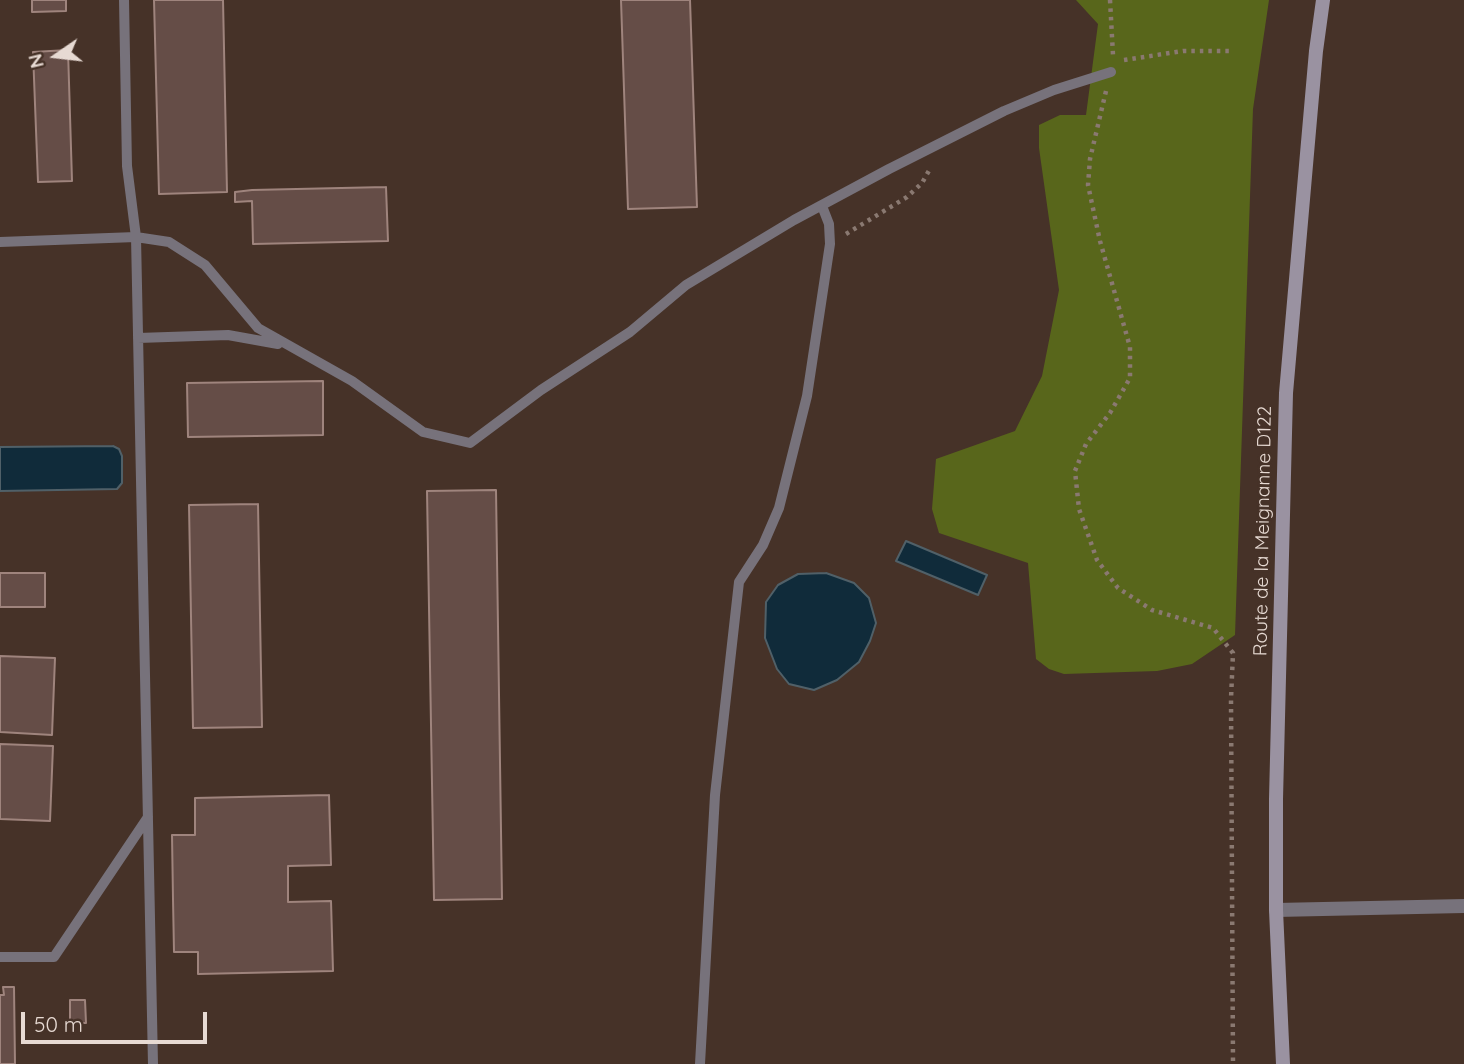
<!DOCTYPE html>
<style>
body{margin:0}
#map{position:relative;width:1464px;height:1064px;overflow:hidden;background:#463228;font-family:Quicksand,sans-serif}
canvas{display:block}
.north{position:absolute;left:21px;top:21px;width:70px;height:70px;-webkit-text-stroke:5px #463228;paint-order:stroke;rotate:256deg;font-size:19px;font-weight:700;line-height:28px;text-align:center;color:#e7dad3}
.north::after{content:'';display:block;margin:auto;width:24px;height:32px;background:#e7dad3;clip-path:polygon(50% 0,100% 100%,50% 72%,0 100%)}
.scale{position:absolute;left:21px;top:1012px;width:186px;height:32px;box-sizing:border-box;border:4px solid #e7dad3;border-top:0;padding-left:9px;font-size:21px;line-height:24px;white-space:nowrap;color:#e7dad3;-webkit-text-stroke:5px #463228;paint-order:stroke}
</style>
<div id="map">
<canvas width="1464" height="1064"></canvas>
<div class="north">N</div>
<div class="scale">50 m</div>
</div>
<script>
const context = document.querySelector('canvas').getContext('2d');
context.lineJoin = 'round';
function fill(path, color) { context.fillStyle = color; context.fill(path, 'evenodd'); }
const poly = rows => new Path2D(rows.map(r => 'M' + r).join(''));
function stroke(path, color, width, dash) { context.strokeStyle = color; context.lineWidth = width; context.lineCap = dash ? 'butt' : 'round'; context.setLineDash(dash || []); context.stroke(path); }
function drawText(font, color, halo, rows, align = 'center') {
  context.font = font + ' Quicksand,sans-serif'; context.lineWidth = 5; context.setLineDash([]); context.textBaseline = 'middle'; context.strokeStyle = halo; context.fillStyle = color; for (const [text, x, y, turn = 0] of rows) {
    context.save(); context.translate(x, y); context.rotate((+turn || 0) * Math.PI / 180); context.textAlign = isNaN(turn) ? turn : align; if (halo) context.strokeText(text, 0, 0); context.fillText(text, 0, 0); context.restore();
  }
}
fill(poly([
 [1076,0,1269,0,1253,109,1235,635,1192,664,1157,671,1064,674,1049,669,1036,659,1028,563,939,533,932,509,936,459,1015,431,1042,376,1059,290,1039,148,1039,125,1060,115,1086,115,1098,24]
]), '#58661b');
const water = poly([
 [113,446,119,449,122,456,122,483,117,489,0,491,0,447,113,446],
 [906,541,987,575,978,595,896,561,906,541],
 [826,573,854,583,869,598,876,623,870,641,859,662,837,680,814,690,789,684,777,669,765,638,766,602,778,585,798,574,826,573]
]);
fill(water, '#102b3a');
stroke(water, '#506068', 2);
const building = poly([
 [32,0,66,0,66,11,32,12,32,0],
 [154,0,223,0,227,192,159,194,154,0],
 [621,0,690,0,697,207,628,209,621,0],
 [68,50,72,181,38,182,33,52,68,50],
 [386,187,388,241,253,244,252,201,235,202,235,192,252,190,386,187],
 [323,381,323,435,188,437,187,383,323,381],
 [496,490,502,899,434,900,427,491,496,490],
 [258,504,262,727,193,728,189,505,258,504],
 [0,573,45,573,45,607,0,607,0,573],
 [0,656,55,658,52,735,0,732,0,656],
 [0,744,53,746,50,821,0,819,0,744],
 [329,795,331,865,288,866,288,902,331,901,333,971,198,974,198,952,174,952,173,899,172,835,195,835,195,798,329,795],
 [3,987,14,987,15,1064,0,1064,0,995,4,995,3,987],
 [70,1000,85,1000,86,1023,70,1023,70,1000]
]);
fill(building, '#654d47');
stroke(building, '#9f847d', 2);
stroke(poly([
 [1110,0,1113,55],
 [1124,60,1183,51,1233,51],
 [1106,91,1090,159,1088,185,1100,241,1130,347,1130,378,1110,413,1086,444,1075,471,1079,509,1097,560,1118,588,1152,610,1213,628,1233,653,1231,699,1233,1064],
 [846,234,907,197,922,183,931,167]
]), '#8a7971', 4.5, [3.5, 5]);
stroke(poly([
 [124,0,127,166,136,237,169,242,205,265,258,328,352,381,423,432,470,443,541,390,630,332,686,285,794,220,889,169,1004,111,1054,90,1111,72],
 [0,242,136,237,153,1064],
 [138,338,228,335,278,344],
 [0,957,54,957,148,817],
 [700,1064,715,795,739,582,763,545,779,508,807,396,830,244,829,224,822,206]
]), '#77727b', 10);
stroke(poly([
 [1276,910,1464,906]
]), '#77727b', 14);
stroke(poly([
 [1283,1064,1276,910,1276,799,1286,393,1316,51,1323,0]
]), '#9a92a1', 14);
drawText('19px', '#e7dad3', '#463228', [
 ["Route de la Meignanne D122",1263,531,-89]
]);
</script>
